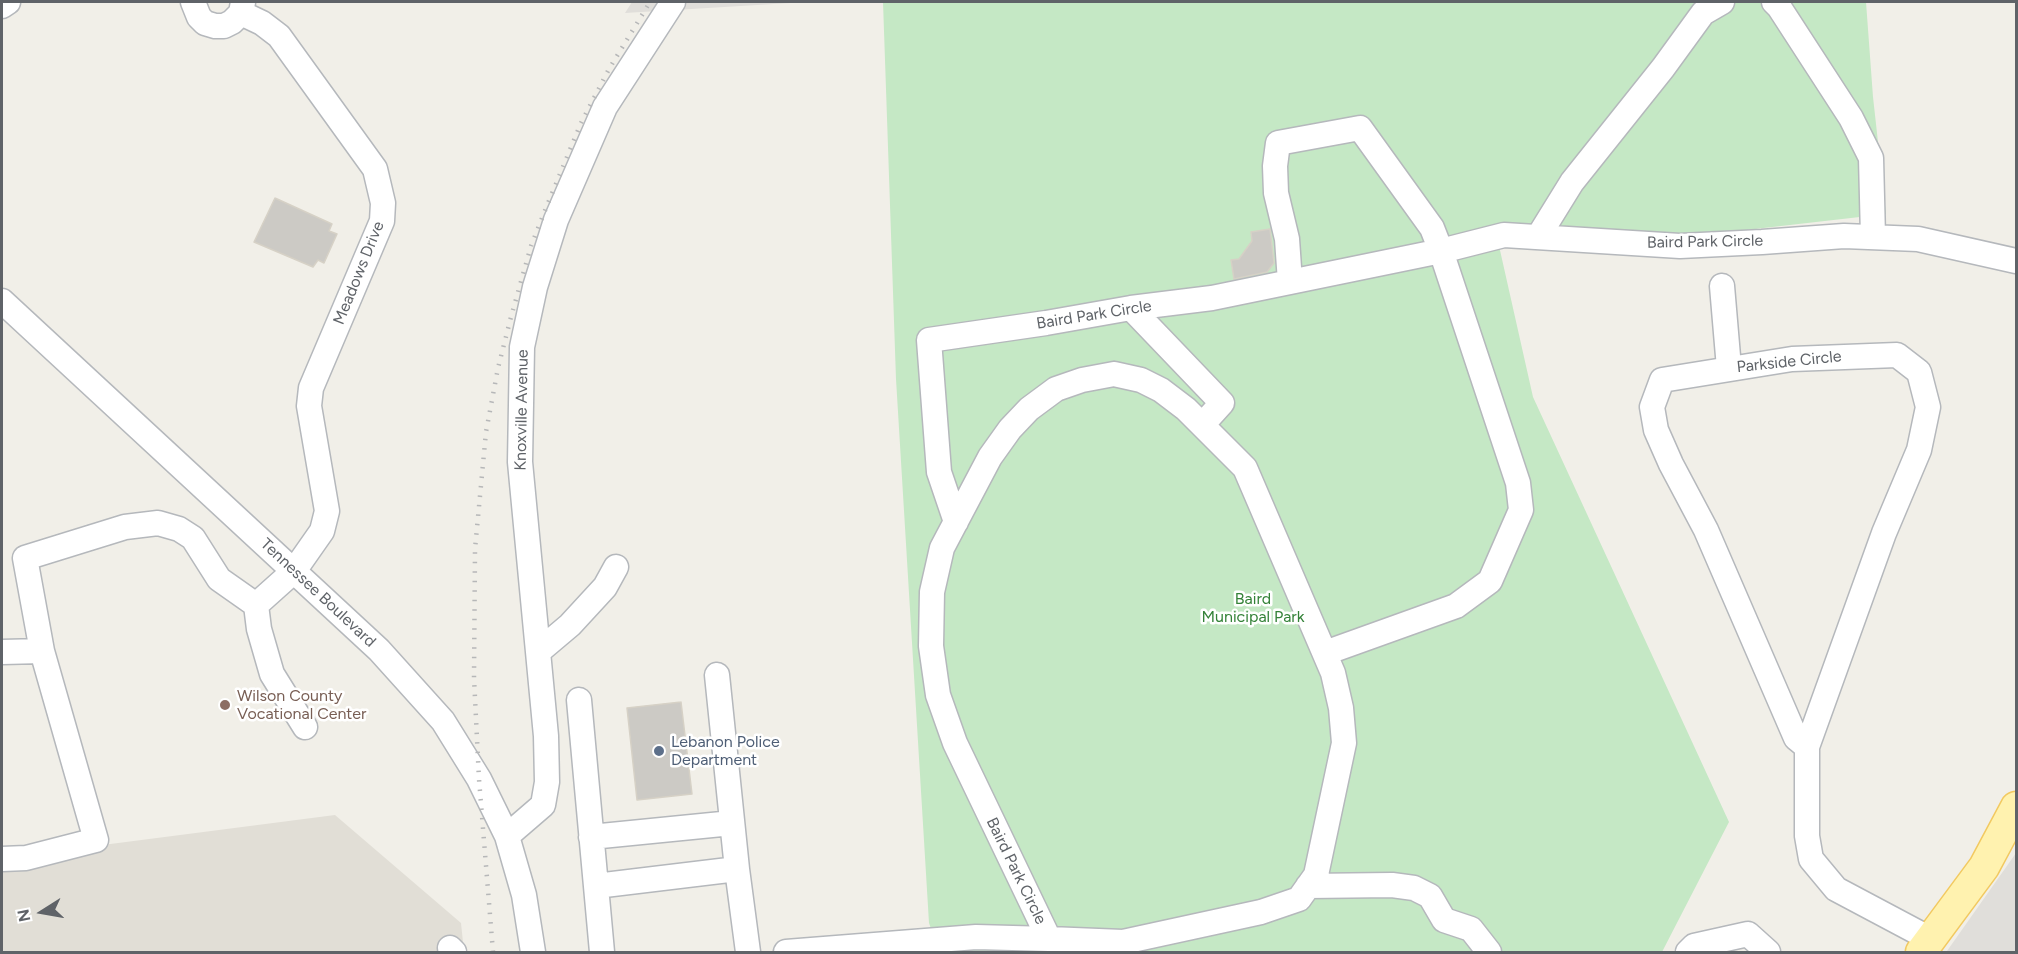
<!DOCTYPE html>
<style>
body{margin:0}
#map{position:relative;width:2018px;height:954px;overflow:hidden;background:#f1efe8;font-family:Figtree,sans-serif}
canvas{display:block}
.frame{position:absolute;inset:0;border:3px solid #5f6368;pointer-events:none}
.north{position:absolute;left:12px;top:882px;width:60px;height:60px;-webkit-text-stroke:4px #fff;paint-order:stroke;rotate:259deg;font-size:16px;font-weight:700;line-height:24px;text-align:center;color:#5f6368}
.north::after{content:'';display:block;margin:auto;width:21px;height:27px;background:#5f6368;clip-path:polygon(50% 0,100% 100%,50% 72%,0 100%)}
</style>
<div id="map">
<canvas width="2018" height="954"></canvas>
<div class="frame"></div>
<div class="north">N</div>
</div>
<script>
const context = document.querySelector('canvas').getContext('2d');
context.lineJoin = 'round';
function fill(path, color) { context.fillStyle = color; context.fill(path, 'evenodd'); }
const poly = rows => new Path2D(rows.map(r => 'M' + r).join(''));
function stroke(path, color, width, dash) { context.strokeStyle = color; context.lineWidth = width; context.lineCap = dash ? 'butt' : 'round'; context.setLineDash(dash || []); context.stroke(path); }
function drawText(font, color, halo, rows, align = 'center') {
  context.font = font + ' Figtree,sans-serif'; context.lineWidth = 5; context.setLineDash([]); context.textBaseline = 'middle'; context.strokeStyle = halo; context.fillStyle = color; for (const [text, x, y, turn = 0] of rows) {
    context.save(); context.translate(x, y); context.rotate((+turn || 0) * Math.PI / 180); context.textAlign = isNaN(turn) ? turn : align; if (halo) context.strokeText(text, 0, 0); context.fillText(text, 0, 0); context.restore();
  }
}
fill(poly([
 [632,2,807,2,625,13],
 [2016,853,2016,952,1945,952,1947,951]
]), '#e0deda');
fill(poly([
 [335,815,461,923,464,952,2,952,2,858]
]), '#e1ded6');
fill(poly([
 [883,2,1866,2,1873,97,1886,214,1711,234,1495,228,1533,397,1729,822,1662,952,939,952,929,923,896,379]
]), '#c5e8c5');
const building = poly([
 [275,198,332,224,329,231,337,234,324,263,318,260,313,267,254,242,275,198],
 [1270,229,1274,263,1267,272,1234,279,1231,260,1239,259,1252,241,1251,232,1270,229],
 [681,702,692,794,637,800,627,708,681,702]
]);
fill(building, '#cccac5');
stroke(building, '#d6d1c6', 1.5);
const minor = poly([
 [193,2,199,17,205,23,215,26,224,26,232,22,241,13,243,2],
 [1774,2,1779,7,1851,118,1871,158,1873,237],
 [2,6,8,2],
 [241,13,262,23,279,36,375,169,383,203,382,221,311,388,309,406,327,511,322,531,294,571,256,605,259,629,272,674,305,727],
 [1538,237,1572,182,1663,68,1703,13,1722,2],
 [1290,282,1287,239,1276,193,1275,166,1278,143,1360,128,1432,228,1441,251,1518,483,1521,510,1490,581,1456,606,1325,653],
 [1722,286,1729,368],
 [2,301,379,650,443,721,479,779,507,836,524,895,533,952],
 [1131,308,1222,403,1203,424],
 [1114,374,1141,380,1161,390,1186,409,1245,468,1333,673,1341,708,1344,743,1316,875,1299,899,1261,912,1123,942,1049,939,955,743,938,695,931,646,932,592,942,548,990,457,1010,429,1029,409,1056,389,1082,380,1114,374],
 [956,522,939,472,929,340,1046,323,1131,308,1212,298,1441,251,1504,235,1680,246,1762,242,1844,236,1918,239,2016,261],
 [42,651,25,558,125,527,158,523,179,529,193,538,219,579,256,605],
 [2,652,42,651,96,840,26,858,2,859],
 [538,652,570,625,605,587,616,567],
 [717,675,737,869],
 [579,700,602,952],
 [1807,747,1796,738,1706,530,1671,464,1656,430,1652,407,1662,380,1792,359,1897,355,1919,372,1928,407,1919,450,1884,533,1807,747,1807,836,1811,859,1836,889,1932,940],
 [507,836,543,805,547,782,546,736,520,462,522,347,535,287,556,220,605,107,673,2],
 [591,837,732,823],
 [596,886,737,869,748,952],
 [1308,886,1392,885,1414,888,1430,896,1444,920,1471,929,1489,952],
 [450,948,454,952],
 [786,952,976,937,1049,939,1059,949],
 [1688,952,1694,946,1748,934,1768,952]
]);
const major = poly([
 [1921,952,1984,867,2016,807]
]);
stroke(minor, '#b5b8bc', 27);
stroke(major, '#f2c960', 33);
stroke(minor, '#fff', 24);
stroke(major, '#fff2af', 30);
stroke(poly([
 [493,952,479,779,474,678,475,549,486,432,498,368,511,317,531,246,546,208,581,123,609,69,650,2]
]), '#b6b7b8', 4.5, [1.5, 8]);
for (const [x, y, r, color] of [
 [225,705,6,"#8d6e63"],
 [659,751,6,"#5c6f8a"]
]) { const dot = new Path2D(); dot.arc(x, y, r, 0, 2 * Math.PI); context.fillStyle = color; context.fill(dot); stroke(dot, '#fff', 2); }
drawText('16px', '#5f6368', '#fff', [
 ["Baird Park Circle",1705,242,-1],
 ["Meadows Drive",359,273,-68],
 ["Baird Park Circle",1094,315,-9],
 ["Parkside Circle",1789,362,-6],
 ["Knoxville Avenue",522,410,-89],
 ["Tennessee Boulevard",318,593,43],
 ["Baird Park Circle",1016,871,64]
]);
drawText('16px', '#348238', '#fff', [
 ["Baird",1253,599],
 ["Municipal Park",1253,617]
]);
drawText('16px', '#785e54', '#fff', [
 ["Wilson County",237,696],
 ["Vocational Center",237,714]
], 'left');
drawText('16px', '#4e5e75', '#fff', [
 ["Lebanon Police",671,742],
 ["Department",671,760]
], 'left');
</script>
